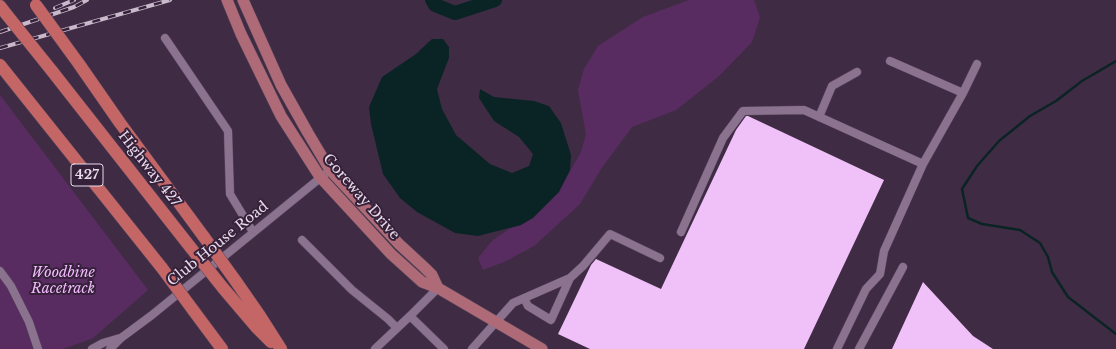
<!DOCTYPE html>
<style>
body{margin:0}
canvas{display:block;background:#402b44}
</style>
<canvas width="1116" height="349"></canvas>
<script>
const context = document.querySelector('canvas').getContext('2d');
context.lineJoin = 'round';
function fill(path, color) { context.fillStyle = color; context.fill(path, 'evenodd'); }
const poly = rows => new Path2D(rows.map(r => 'M' + r).join(''));
function stroke(path, color, width, dash) { context.strokeStyle = color; context.lineWidth = width; context.lineCap = dash ? 'butt' : 'round'; context.setLineDash(dash || []); context.stroke(path); }
function drawText(font, color, halo, rows, align = 'center') {
  context.font = font + ' "Libre Baskerville",serif'; context.lineWidth = 4; context.setLineDash([]); context.textBaseline = 'middle'; context.strokeStyle = halo; context.fillStyle = color; for (const [text, x, y, turn = 0] of rows) {
    context.save(); context.translate(x, y); context.rotate((+turn || 0) * Math.PI / 180); context.textAlign = isNaN(turn) ? turn : align; if (halo) context.strokeText(text, 0, 0); context.fillText(text, 0, 0); context.restore();
  }
}
fill(poly([
 [689,0,754,0,760,17,752,42,719,76,676,110,632,127,601,169,580,204,534,246,504,262,483,270,478,258,492,241,509,229,521,225,559,191,581,152,586,134,578,90,584,69,598,46,643,17],
 [0,95,148,290,93,338,63,349,0,349]
]), '#592c61');
fill(poly([
 [432,39,443,39,449,47,449,58,437,89,442,109,456,135,490,164,512,173,529,166,533,154,519,137,494,121,479,98,480,89,494,97,534,101,549,106,561,123,571,155,570,170,559,192,533,218,521,225,478,236,455,233,417,212,400,198,383,174,371,124,369,107,382,77,416,54]
]), '#0a2325');
stroke(poly([
 [1116,61,1082,81,1056,101,1030,116,999,141,977,166,962,189,968,218,982,224,1020,230,1040,243,1048,257,1052,272,1068,297,1116,334]
]), '#0a2325', 2.5);
stroke(poly([
 [432,0,435,5,455,13,495,0]
]), '#0a2325', 14);
fill(poly([
 [746,116,748,116,884,180,804,349,590,349,558,334,591,265,596,259,661,289,736,130],
 [923,282,973,336,993,349,892,349]
]), '#f0c0f9');
const minor = poly([
 [165,38,228,131,230,194,253,232],
 [890,61,963,93,923,164],
 [963,93,977,64],
 [819,117,832,86,857,72],
 [681,232,723,138,743,111,804,110,923,164,884,251,880,274,866,289,837,349],
 [302,240,352,290,388,319,397,328],
 [0,271,11,286,29,322,38,349],
 [438,288,410,316,444,349],
 [524,298,528,306,551,320,570,278],
 [92,349,103,343,120,338],
 [110,349,121,338,152,315,330,170],
 [375,349,410,316],
 [472,349,513,303,570,278,583,266,610,234,660,258],
 [859,349,903,267]
]);
const major = poly([
 [227,0,241,34,281,116,320,177,391,254,422,282,438,288,542,349],
 [243,0,281,85,308,133,330,170,399,244,425,268,432,275,438,288]
]);
const highway = poly([
 [0,6,7,15],
 [79,64,120,123,204,237],
 [0,65,162,268],
 [52,71,191,248],
 [235,280,260,316,281,349],
 [223,288,257,328,271,342],
 [193,310,222,349]
]);
stroke(minor, '#58475c', 9);
stroke(major, '#58475c', 12);
stroke(highway, '#58475c', 13);
stroke(minor, '#8b7390', 8);
stroke(major, '#ae6b77', 11);
stroke(highway, '#c56666', 12);
const rail = poly([
 [55,8,74,0],
 [0,32,74,7,87,0],
 [0,48,170,0]
]);
stroke(rail, '#c8b9cb', 4);
stroke(rail, '#36213a', 2.5, [8]);
const highwayBridge = poly([
 [36,5,79,64],
 [7,15,52,71],
 [204,237,235,280],
 [191,248,223,288],
 [162,268,193,310]
]);
stroke(highwayBridge, '#58475c', 13, []);
stroke(highwayBridge, '#c56666', 12);
for (const [x, y, w] of [
 [87,175,32]
]) { const box = new Path2D(); box.roundRect(x - w / 2, y - 11, w, 22, 3); context.fillStyle = '#36213a'; context.fill(box); stroke(box, '#e8dbeb', 1); }
drawText('bold 13px', '#e8dbeb', null, [
 ["427",87,175]
]);
drawText('14px', '#e8dbeb', '#36213a', [
 ["Highway 427",149,169,52],
 ["Goreway Drive",361,197,49],
 ["Club House Road",218,244,-39]
]);
drawText('italic 14px', '#f3bafe', '#36213a', [
 ["Woodbine",63,273],
 ["Racetrack",63,289]
]);
</script>
